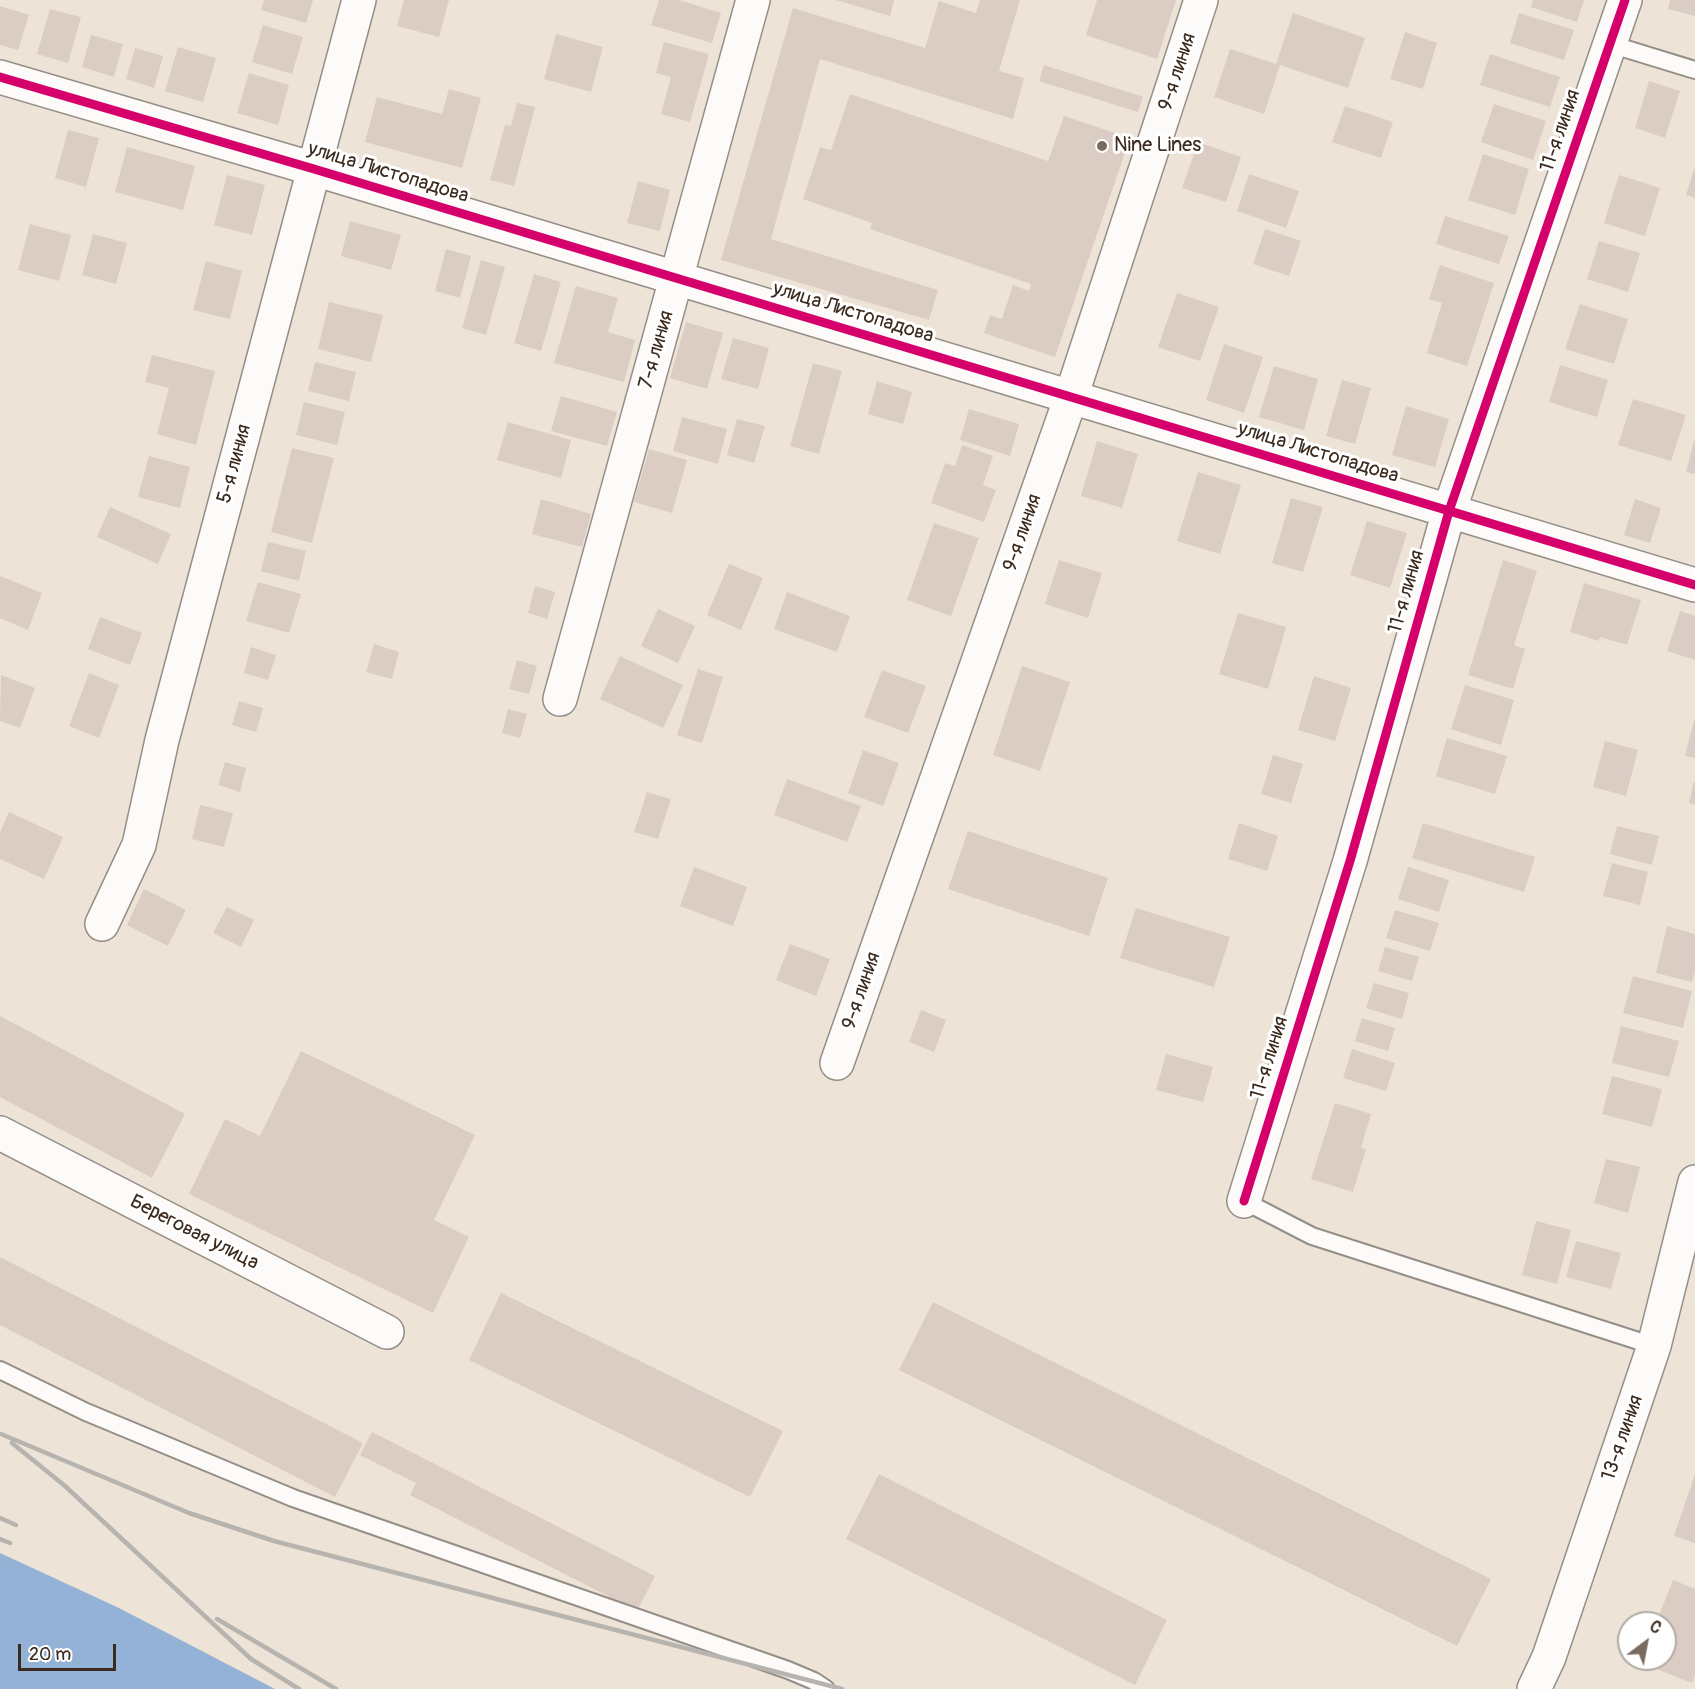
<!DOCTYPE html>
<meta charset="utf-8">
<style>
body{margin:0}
#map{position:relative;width:1695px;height:1689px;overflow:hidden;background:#ede4d7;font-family:Pangolin,sans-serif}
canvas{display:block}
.north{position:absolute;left:1617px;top:1611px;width:60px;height:60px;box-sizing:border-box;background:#fff;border:2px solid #b1aaa5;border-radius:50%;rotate:32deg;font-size:16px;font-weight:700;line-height:24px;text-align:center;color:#3b2a1e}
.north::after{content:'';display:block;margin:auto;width:21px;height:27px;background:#796b5f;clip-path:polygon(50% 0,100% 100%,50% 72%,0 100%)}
.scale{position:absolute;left:18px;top:1644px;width:98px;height:27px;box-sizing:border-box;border:3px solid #3b2a1e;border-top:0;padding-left:8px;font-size:18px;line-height:21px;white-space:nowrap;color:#3b2a1e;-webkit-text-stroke:4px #fff;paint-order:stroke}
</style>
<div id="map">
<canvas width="1695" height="1689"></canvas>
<div class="north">С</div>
<div class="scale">20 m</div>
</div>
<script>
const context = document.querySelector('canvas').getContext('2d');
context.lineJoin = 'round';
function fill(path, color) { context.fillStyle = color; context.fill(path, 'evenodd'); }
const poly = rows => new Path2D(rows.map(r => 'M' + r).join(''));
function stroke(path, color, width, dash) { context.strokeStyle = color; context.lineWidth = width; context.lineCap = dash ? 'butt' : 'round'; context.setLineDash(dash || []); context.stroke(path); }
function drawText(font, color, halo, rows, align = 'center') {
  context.font = font + ' Pangolin,sans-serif'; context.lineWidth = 6; context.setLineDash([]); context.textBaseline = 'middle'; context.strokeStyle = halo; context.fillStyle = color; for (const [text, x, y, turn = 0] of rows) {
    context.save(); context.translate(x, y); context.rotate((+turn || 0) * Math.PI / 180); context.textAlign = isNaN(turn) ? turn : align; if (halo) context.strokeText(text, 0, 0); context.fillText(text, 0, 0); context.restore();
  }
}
fill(poly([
 [0,1553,119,1608,275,1689,0,1689]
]), '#94b1d6');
fill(poly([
 [264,0,313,0,306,23,261,10],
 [404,0,449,0,439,37,397,26],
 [659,0,679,0,721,13,712,43,651,25],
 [836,0,894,0,890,16],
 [980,0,1020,0,999,71,1024,78,1013,119,820,59,771,239,938,290,929,320,721,260,793,8,925,48,939,1,976,13],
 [1097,0,1176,0,1157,59,1086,35],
 [1533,0,1584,0,1577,22,1531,7],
 [1670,0,1695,0,1695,16,1668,9],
 [0,6,29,15,18,50,0,45],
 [50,9,81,17,68,63,37,54],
 [1293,13,1365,38,1348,88,1280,65,1264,114,1214,97,1230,49,1276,64],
 [1519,13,1574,30,1564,60,1510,43],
 [263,25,303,37,292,74,252,62],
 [1405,32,1437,43,1423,89,1390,79],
 [556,34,603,47,591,92,544,79],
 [91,35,123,44,114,77,82,67],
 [664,42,709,54,690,122,661,114,671,77,656,73],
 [178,47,216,58,203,102,165,91],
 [135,48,163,56,154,88,126,79],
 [1490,54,1560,77,1550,107,1480,85],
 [1044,65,1143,97,1138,112,1039,81],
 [249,73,289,85,278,125,237,113],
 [1649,81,1680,91,1665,138,1635,128],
 [449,89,481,98,462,168,365,142,377,97,442,114],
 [850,94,1048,161,1064,116,1130,138,1055,357,984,333,990,315,1002,319,1013,285,1029,291,1031,284,870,229,872,223,803,199,820,147,831,150],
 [517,103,535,107,514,186,490,180,505,125,511,126],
 [1494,104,1546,121,1533,160,1481,142],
 [1345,106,1393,122,1381,158,1332,142],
 [68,130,99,138,86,187,55,178],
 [1198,142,1241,157,1226,202,1182,188],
 [127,147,195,166,183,210,115,192],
 [1483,154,1529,169,1515,215,1468,200],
 [1694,169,1695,169,1695,198,1686,195],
 [1249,174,1299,191,1286,228,1237,211],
 [227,175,265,185,252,235,214,225],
 [1619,175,1660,188,1645,236,1604,223],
 [638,181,670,190,660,231,627,223],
 [1445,216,1509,236,1499,264,1436,244],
 [350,221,401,235,391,270,341,256],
 [30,224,71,235,59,281,18,270],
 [1265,229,1301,241,1289,276,1253,264],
 [93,234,127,243,116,284,82,275],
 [1599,241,1640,253,1628,292,1587,279],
 [446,249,471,256,460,298,435,291],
 [481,260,505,267,486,335,462,328],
 [206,261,242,271,230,319,193,310],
 [1440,265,1494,283,1467,366,1427,353,1442,303,1429,299],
 [534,274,561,282,541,351,514,343],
 [576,286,618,298,608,332,635,340,624,382,554,363],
 [1177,293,1219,307,1200,361,1158,347],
 [329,302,383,315,371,362,318,349],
 [1580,304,1628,319,1614,364,1565,349],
 [686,322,723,333,707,389,670,378],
 [733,338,769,348,758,389,721,379],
 [1224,344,1263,357,1244,413,1206,400],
 [152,355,215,371,196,445,157,434,169,388,145,382],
 [315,362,356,372,349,401,308,391],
 [813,363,842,371,819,454,790,446],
 [1560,365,1608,380,1597,417,1549,402],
 [1274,366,1318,379,1304,430,1259,417],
 [1342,380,1371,388,1355,444,1326,436],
 [877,381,912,392,903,424,868,414],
 [561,396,617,412,607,446,551,431],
 [1633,399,1686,415,1671,461,1618,445],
 [304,402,345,412,337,445,296,435],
 [1406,406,1449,419,1435,467,1392,455],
 [969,409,1019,424,1010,456,960,440],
 [682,417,727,429,718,464,673,451],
 [737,419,765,426,754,463,727,455],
 [508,422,571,440,561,478,497,460],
 [1097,441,1138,454,1122,508,1081,496],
 [1694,441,1695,441,1695,474,1686,472],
 [962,445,993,456,983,485,996,490,984,522,931,503,945,463,955,466],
 [292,448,334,458,312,543,271,532],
 [649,449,687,460,672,513,634,502],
 [149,456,190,467,180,508,138,497],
 [1198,472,1241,485,1220,554,1177,541],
 [1291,498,1323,507,1303,572,1272,563],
 [541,499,591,514,582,547,532,534],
 [1635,499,1661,508,1650,543,1624,535],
 [110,507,171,534,158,564,97,537],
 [1367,521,1407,533,1390,588,1350,575],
 [934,523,979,538,951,616,907,600],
 [268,542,306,551,299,581,261,571],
 [1059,560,1102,573,1088,618,1045,604],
 [1503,560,1537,571,1514,645,1525,649,1513,689,1468,675],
 [729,564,763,578,741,630,707,615],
 [0,576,42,593,28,630,0,618],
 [258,582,301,594,289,633,246,621],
 [1584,583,1641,600,1627,645,1600,637,1599,641,1570,632],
 [535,586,555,592,547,619,528,613],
 [787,592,850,616,837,652,774,629],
 [658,609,695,626,678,663,641,646],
 [1680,611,1695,616,1695,660,1667,651],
 [1238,613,1286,627,1268,689,1219,674],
 [100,617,142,633,130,665,88,649],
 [374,644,399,652,392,679,366,672],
 [251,647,276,655,268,680,244,673],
 [620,656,683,685,663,728,600,699],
 [517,660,537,666,529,694,509,689],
 [1022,666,1070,682,1040,771,993,755],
 [698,669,723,677,702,743,677,735],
 [882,670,926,686,908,733,864,717],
 [89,673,119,685,99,738,69,726],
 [1,675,35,688,20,728,0,721],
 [1314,676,1351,688,1335,741,1298,730],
 [1465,685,1514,700,1501,745,1451,729],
 [239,701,263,708,256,732,232,725],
 [508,709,527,714,520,738,502,733],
 [1694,720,1695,720,1695,758,1685,756],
 [1447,738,1507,756,1495,794,1436,776],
 [1605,741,1638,750,1626,796,1593,787],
 [863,750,899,763,883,806,848,793],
 [1273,755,1303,764,1291,803,1261,794],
 [225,762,246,768,240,792,218,785],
 [787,779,861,806,847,842,774,815],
 [1694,781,1695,782,1695,805,1689,803],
 [647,792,671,799,658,839,634,832],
 [200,805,233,813,224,847,192,839],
 [9,812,63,837,44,879,0,859,0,832],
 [1239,823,1278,836,1267,871,1228,859],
 [1423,823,1535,857,1524,892,1412,858],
 [1617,826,1659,836,1652,865,1610,854],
 [968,831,1108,878,1089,936,948,889],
 [1612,863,1648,872,1640,905,1603,896],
 [694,867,747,887,733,926,680,906],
 [1408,867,1449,880,1439,912,1398,899],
 [144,889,186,910,168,946,127,925],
 [227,907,254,920,241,947,213,933],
 [1136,908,1230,937,1214,987,1120,958],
 [1395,910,1439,923,1430,951,1386,938],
 [1667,926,1695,934,1695,971,1692,982,1656,973],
 [790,944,830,959,816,996,776,980],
 [1385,947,1419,957,1412,981,1378,971],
 [1633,976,1692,991,1683,1028,1623,1013],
 [1374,983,1409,993,1402,1019,1366,1008],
 [921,1010,946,1020,934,1052,909,1042],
 [0,1016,185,1114,152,1178,0,1097],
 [1362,1018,1395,1028,1388,1051,1355,1041],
 [1621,1026,1679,1041,1669,1077,1612,1063],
 [1352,1049,1395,1063,1386,1091,1343,1078],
 [301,1051,475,1135,434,1220,469,1237,433,1313,189,1194,225,1119,260,1136],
 [1166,1054,1213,1067,1203,1102,1156,1090],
 [1612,1076,1662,1089,1652,1127,1602,1114],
 [1335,1103,1371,1114,1361,1148,1366,1149,1353,1192,1311,1179],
 [1606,1159,1640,1167,1628,1213,1594,1203],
 [1536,1221,1571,1230,1557,1284,1522,1275],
 [1576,1241,1621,1253,1611,1289,1566,1277],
 [0,1257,363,1443,335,1497,0,1325],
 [501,1293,783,1431,750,1497,469,1360],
 [933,1302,1491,1579,1457,1646,899,1370],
 [372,1432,655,1576,637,1611,410,1495,416,1483,360,1455],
 [879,1474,1167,1620,1135,1685,846,1539],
 [1695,1474,1695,1543,1674,1536],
 [1673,1580,1695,1589,1695,1675,1692,1683,1641,1663,1643,1659,1665,1659,1665,1623,1656,1623]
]), '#dbcdc4');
const lane = poly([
 [1610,44,1695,70],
 [1244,1201,1312,1236,1654,1346],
 [0,1370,86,1412,293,1498,788,1670,814,1681,826,1689]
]);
const street = poly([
 [0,77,314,169,1695,585],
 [560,699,753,0],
 [102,924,139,845,162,740,359,0],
 [837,1063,1071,397,1201,0],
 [0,1133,387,1332],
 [1244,1201,1350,861,1449,511,1625,0],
 [1534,1689,1549,1657,1654,1346,1695,1182]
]);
stroke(lane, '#958e86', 20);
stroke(street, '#958e86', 36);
stroke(lane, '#fcfbf9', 16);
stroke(street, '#fcfbf9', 33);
stroke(poly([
 [1,1434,189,1513,274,1541,842,1689],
 [12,1443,65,1486,251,1659,299,1689],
 [0,1518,16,1525],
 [0,1539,10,1543],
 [217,1619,336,1689]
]), '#b7b4b0', 4.5);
stroke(poly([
 [0,77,314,169,1695,585],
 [1244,1201,1350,861,1449,511,1625,0]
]), '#d6006c', 9);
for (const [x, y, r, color] of [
 [1102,146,6,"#796b5f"]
]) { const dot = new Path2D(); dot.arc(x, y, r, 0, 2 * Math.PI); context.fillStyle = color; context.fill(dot); stroke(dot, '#fff', 2); }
drawText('20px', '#3b2a1e', '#fff', [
 ["9-я линия",1178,72,-72],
 ["11-я линия",1561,131,-71],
 ["улица Листопадова",388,173,17],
 ["улица Листопадова",853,313,17],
 ["7-я линия",657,350,-74],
 ["улица Листопадова",1318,453,17],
 ["5-я линия",235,464,-75],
 ["9-я линия",1023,533,-71],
 ["11-я линия",1407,592,-74],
 ["9-я линия",862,991,-71],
 ["11-я линия",1270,1058,-73],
 ["Береговая улица",194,1233,27],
 ["13-я линия",1623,1438,-71]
]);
drawText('20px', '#3b2a1e', '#fff', [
 ["Nine Lines",1114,146]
], 'left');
</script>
